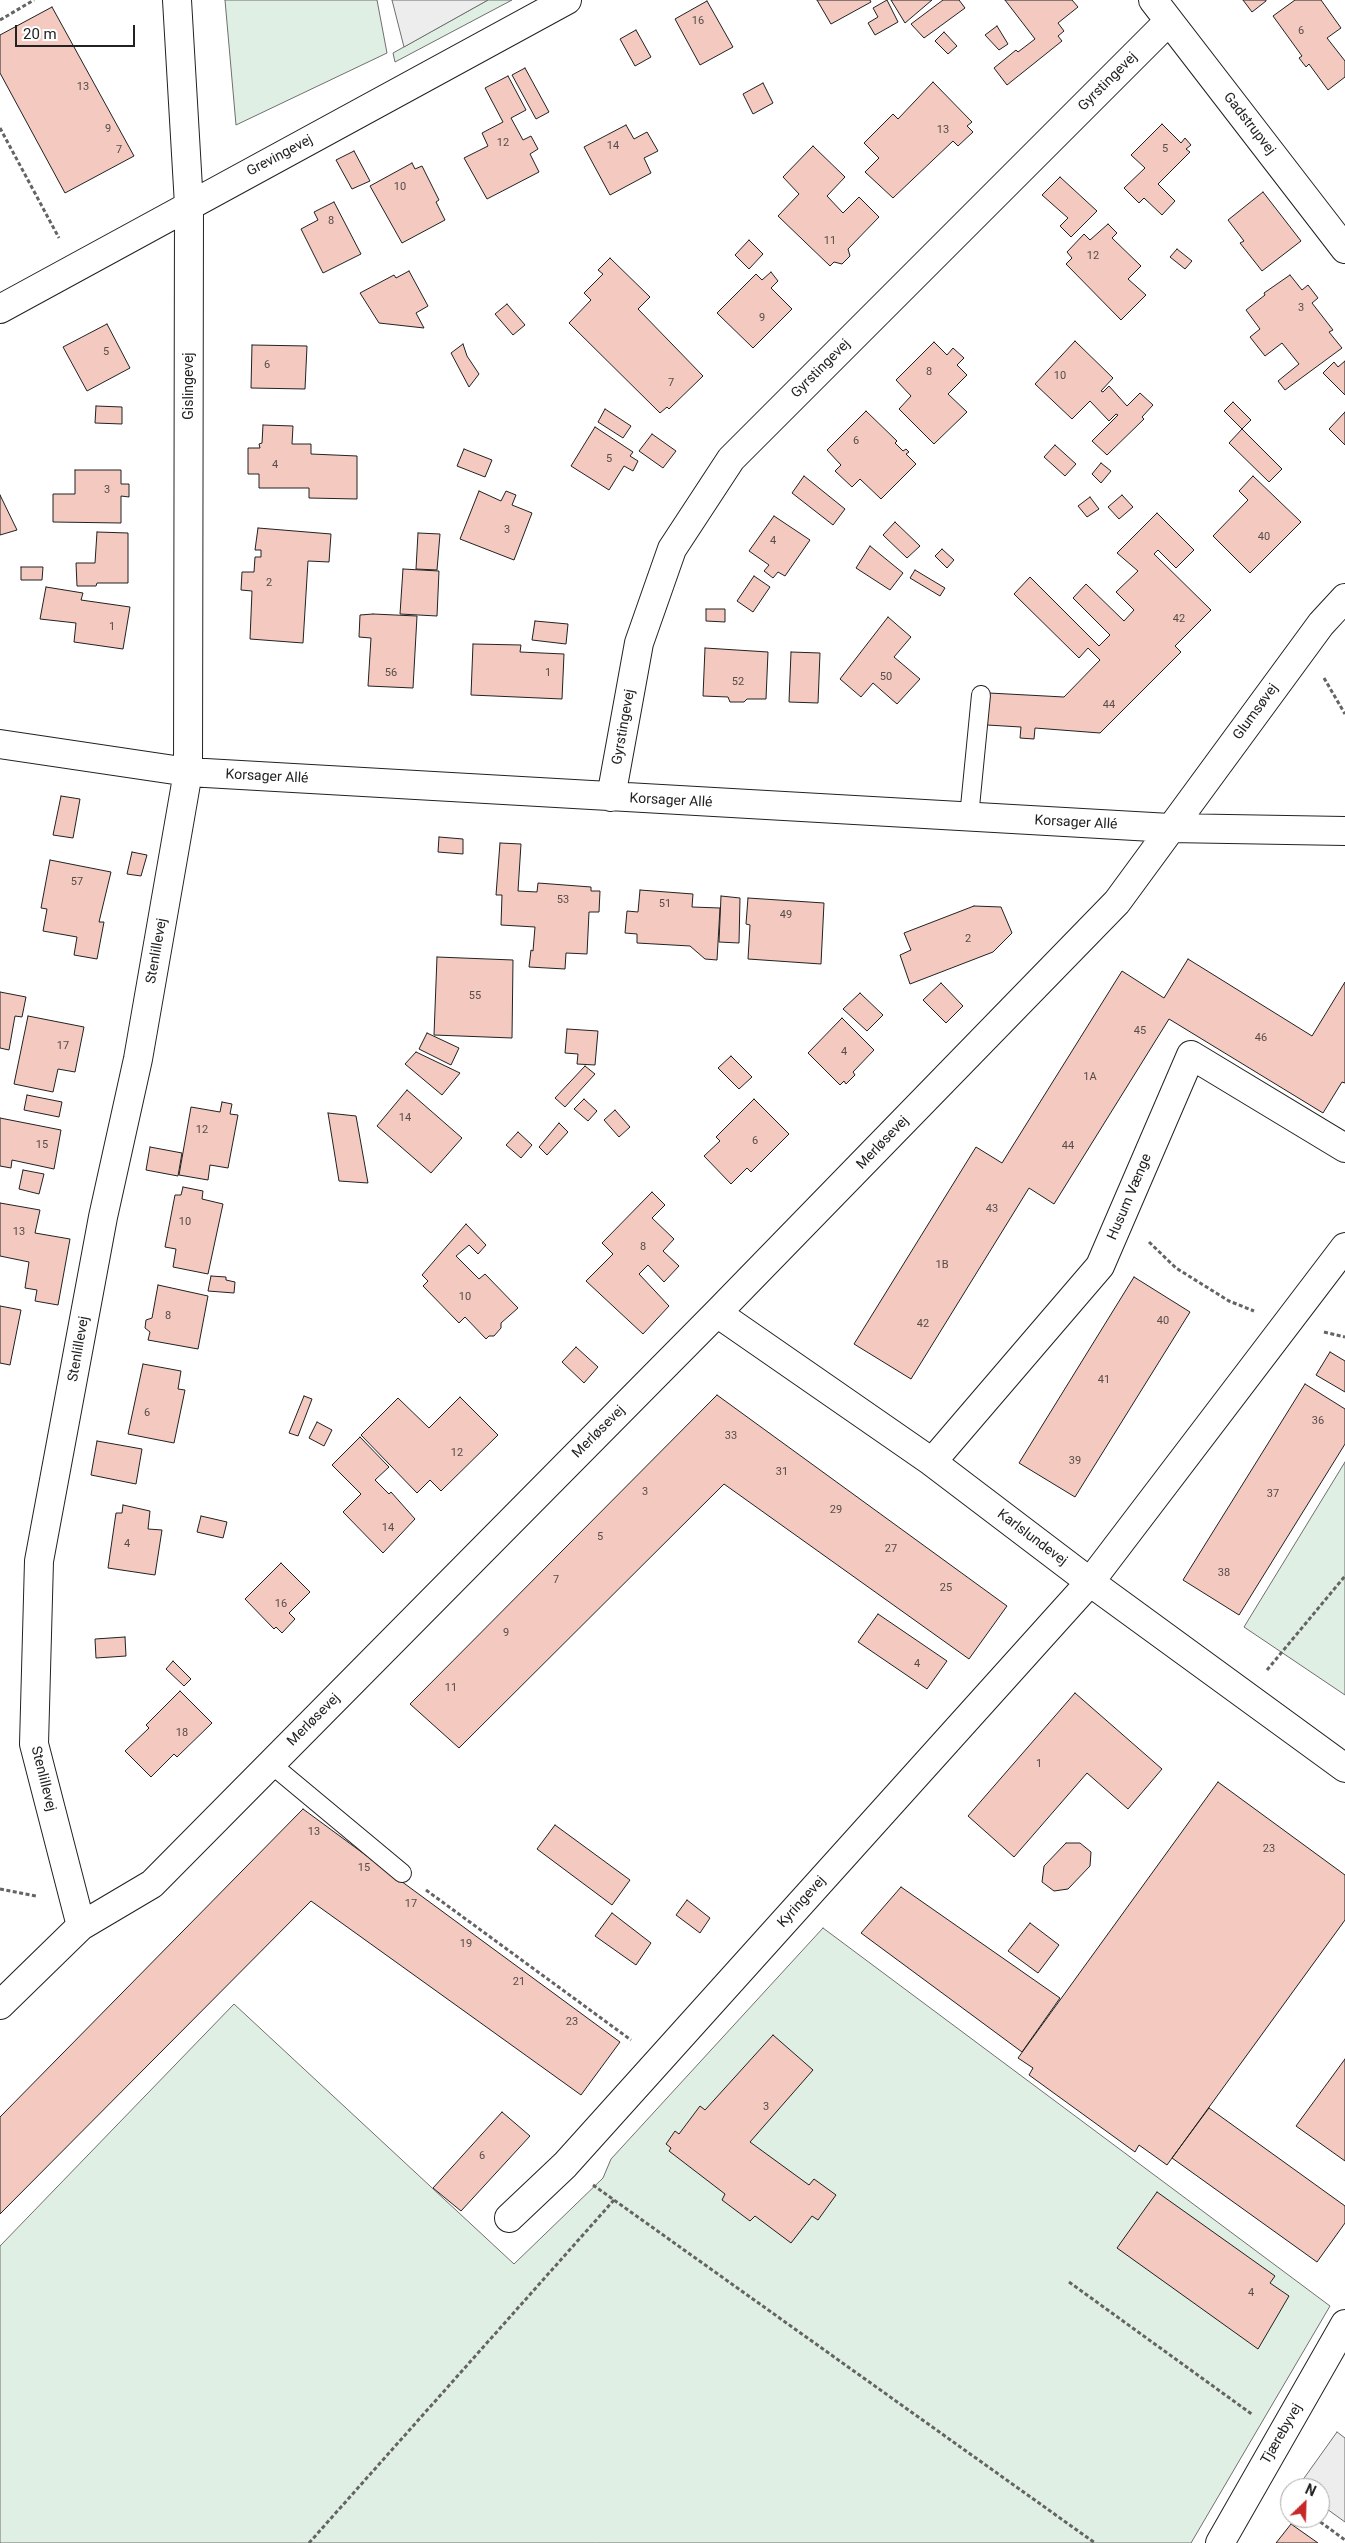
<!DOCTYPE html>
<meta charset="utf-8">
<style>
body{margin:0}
#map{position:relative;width:1345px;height:2543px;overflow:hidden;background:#fff;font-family:Roboto,sans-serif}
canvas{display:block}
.north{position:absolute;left:1280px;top:2478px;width:50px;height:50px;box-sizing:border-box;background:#fff;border:1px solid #a7a7a7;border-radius:50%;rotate:24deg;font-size:14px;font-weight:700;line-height:20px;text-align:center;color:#222}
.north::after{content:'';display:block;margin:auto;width:18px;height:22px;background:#c62828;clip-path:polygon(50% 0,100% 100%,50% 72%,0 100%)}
.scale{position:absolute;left:15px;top:25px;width:120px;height:22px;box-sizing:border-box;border:2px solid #222;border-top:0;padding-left:6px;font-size:15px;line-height:18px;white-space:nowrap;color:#222;-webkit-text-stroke:4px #fff;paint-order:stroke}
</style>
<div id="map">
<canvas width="1345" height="2543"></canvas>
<div class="north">N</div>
<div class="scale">20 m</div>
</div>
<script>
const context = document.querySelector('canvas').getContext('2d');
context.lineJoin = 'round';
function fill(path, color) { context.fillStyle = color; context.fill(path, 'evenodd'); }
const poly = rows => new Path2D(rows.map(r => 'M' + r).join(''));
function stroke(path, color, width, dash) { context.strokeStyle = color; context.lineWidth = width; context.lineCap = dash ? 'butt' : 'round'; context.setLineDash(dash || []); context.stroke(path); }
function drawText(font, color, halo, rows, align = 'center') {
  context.font = font + ' Roboto,sans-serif'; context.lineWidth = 4; context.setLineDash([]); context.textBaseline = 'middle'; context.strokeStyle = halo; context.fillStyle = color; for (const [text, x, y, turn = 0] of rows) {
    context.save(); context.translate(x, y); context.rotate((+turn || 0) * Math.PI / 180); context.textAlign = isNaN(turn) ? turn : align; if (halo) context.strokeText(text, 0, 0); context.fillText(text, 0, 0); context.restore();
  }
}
const green = poly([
 [225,0,377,0,387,53,236,125,225,0],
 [488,0,512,0,395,62,393,53,488,0],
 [1345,1462,1345,1695,1244,1627,1345,1462],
 [823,1928,1330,2306,1191,2543,0,2543,0,2246,234,2004,514,2264,603,2178,611,2159,823,1928]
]);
fill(green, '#e0efe3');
stroke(green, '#6f6f6f', 1);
const parking = poly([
 [392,0,488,0,404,47,392,0],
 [1337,2432,1345,2438,1345,2522,1320,2504,1320,2488,1297,2488,1337,2432]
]);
fill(parking, '#ededed');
stroke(parking, '#6f6f6f', 1);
const building = poly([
 [817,0,870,0,871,2,831,24,817,0],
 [887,0,898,22,875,35,868,23,878,17,873,8,887,0],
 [891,0,932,0,905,23,891,0],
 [943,0,959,0,965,8,924,38,911,24,943,0],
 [1005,0,1072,0,1078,7,1058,23,1064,31,1058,36,1062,41,1007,85,994,68,1016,50,1018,52,1035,39,1005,0],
 [1243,0,1266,0,1266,1,1252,12,1243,0],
 [1295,0,1321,0,1341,28,1327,38,1345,61,1345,77,1328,90,1309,64,1306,67,1299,58,1302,56,1273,16,1295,0],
 [707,1,733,47,700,65,675,19,707,1],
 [52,7,134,156,65,193,0,73,0,35,52,7],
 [997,26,1008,44,999,50,985,35,997,26],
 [636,30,651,57,635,66,620,39,636,30],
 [944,32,957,46,948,54,935,41,944,32],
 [525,68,549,112,536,119,512,75,525,68],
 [508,76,526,110,511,118,523,140,531,136,538,149,530,154,539,172,487,199,464,158,488,146,482,133,503,122,485,88,508,76],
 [933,82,972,122,967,126,973,132,958,146,953,141,893,198,865,172,879,158,864,143,893,114,898,119,933,82],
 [763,83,773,103,753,114,743,94,763,83],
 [1162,124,1181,143,1185,138,1191,145,1186,149,1190,152,1158,184,1175,201,1162,215,1144,198,1139,203,1124,188,1145,168,1131,155,1162,124],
 [626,125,634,139,647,132,658,151,644,158,651,173,610,195,584,147,626,125],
 [813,146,845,177,827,196,843,213,859,197,879,217,848,249,850,256,842,264,834,262,830,266,778,216,799,194,783,177,813,146],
 [354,151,370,181,352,189,336,160,354,151],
 [412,163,415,169,422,166,439,200,436,202,445,220,402,243,370,186,412,163],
 [1060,177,1097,211,1071,237,1060,226,1068,218,1042,195,1060,177],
 [1263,192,1301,241,1262,271,1240,243,1244,241,1228,220,1263,192],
 [334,202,361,254,323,273,301,229,318,220,314,212,334,202],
 [1108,224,1117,233,1112,238,1141,266,1128,279,1146,295,1121,320,1066,264,1072,258,1067,252,1084,234,1090,240,1108,224],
 [749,240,763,254,749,269,735,255,749,240],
 [1177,249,1192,261,1185,269,1170,257,1177,249],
 [610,258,650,297,638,309,703,376,669,409,667,407,660,413,569,323,591,300,584,293,603,274,598,270,610,258],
 [409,271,428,306,416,313,424,328,379,323,360,293,394,275,396,278,409,271],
 [771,272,778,281,771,288,792,309,753,348,717,313,756,274,762,280,771,272],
 [1290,275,1302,290,1308,285,1318,298,1312,303,1333,330,1329,332,1342,348,1285,390,1278,381,1299,364,1282,343,1265,356,1250,337,1260,329,1246,310,1265,295,1264,293,1290,275],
 [507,304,525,325,513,335,495,314,507,304],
 [107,324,130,368,87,391,63,347,107,324],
 [1075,341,1113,378,1101,391,1103,392,1109,386,1127,406,1140,393,1153,405,1142,417,1144,419,1107,455,1092,441,1118,415,1116,414,1109,421,1090,401,1072,419,1035,384,1075,341],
 [934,342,947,355,953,348,964,358,957,365,967,375,948,394,967,412,934,444,899,409,911,396,896,380,934,342],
 [463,344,467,356,479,374,469,387,451,353,463,344],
 [252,345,307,346,305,389,251,388,252,345],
 [1345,361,1345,395,1323,373,1334,362,1338,367,1345,361],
 [1233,402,1251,420,1242,429,1224,411,1233,402],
 [96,406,122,407,122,424,95,423,96,406],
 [605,409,631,426,623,438,598,422,605,409],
 [866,411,897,441,895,443,903,451,906,449,909,452,906,454,916,464,881,499,860,479,852,487,835,471,841,465,827,450,866,411],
 [1345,412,1345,445,1329,429,1345,412],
 [263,425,293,426,292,444,311,444,311,454,357,456,357,499,309,498,309,488,259,488,259,474,248,474,248,448,260,448,259,444,262,443,263,425],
 [595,427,633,452,630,456,638,461,633,471,624,466,609,490,571,466,595,427],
 [1242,429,1282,469,1269,482,1229,443,1242,429],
 [652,434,676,451,663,468,639,451,652,434],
 [1055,445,1076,464,1065,476,1044,457,1055,445],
 [464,449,492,460,485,477,457,466,464,449],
 [1101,463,1111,471,1101,483,1092,474,1101,463],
 [75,470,121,470,121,484,129,484,129,497,121,496,121,523,53,522,53,494,75,494,75,470],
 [804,476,845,509,833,525,792,493,804,476],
 [1253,476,1301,522,1250,573,1213,536,1248,500,1239,491,1253,476],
 [479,491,501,501,506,491,516,495,512,505,532,513,514,560,460,539,479,491],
 [0,495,17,530,0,535,0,495],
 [1122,495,1133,507,1119,519,1108,507,1122,495],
 [1090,497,1099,509,1087,517,1078,506,1090,497],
 [1157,513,1194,550,1176,568,1158,550,1154,554,1211,610,1175,646,1181,652,1100,733,1035,728,1034,739,1020,738,1021,727,987,725,989,693,1064,697,1100,660,1088,648,1079,658,1014,594,1030,577,1099,646,1110,635,1073,598,1086,584,1124,621,1134,610,1116,592,1138,571,1117,553,1157,513],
 [774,516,810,540,785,576,778,572,773,578,764,571,769,565,749,551,774,516],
 [895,522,920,546,907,558,883,535,895,522],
 [258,528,331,534,329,562,308,561,303,643,250,639,252,591,241,590,242,572,254,572,255,557,261,557,261,550,255,550,258,528],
 [97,532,128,533,128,583,97,583,96,586,77,586,76,563,95,563,97,532],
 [418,533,440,534,437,570,416,569,418,533],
 [870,546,903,573,890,590,856,568,870,546],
 [942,549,954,560,947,568,935,556,942,549],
 [21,567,43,567,42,580,21,580,21,567],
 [403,569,439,571,437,616,400,614,403,569],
 [915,570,945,588,940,596,910,578,915,570],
 [754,576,770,587,753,612,737,601,754,576],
 [46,587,83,593,81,600,130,607,123,649,74,642,76,623,40,619,46,587],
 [706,609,725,609,725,622,706,621,706,609],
 [373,614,417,616,413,688,368,686,371,638,359,637,360,615,373,614],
 [888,617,911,637,894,657,920,679,897,704,873,683,861,697,840,679,888,617],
 [535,621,568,624,566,644,532,640,535,621],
 [473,644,521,645,520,652,564,654,562,699,471,695,473,644],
 [705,648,768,652,766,699,747,699,744,702,730,702,728,697,703,696,705,648],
 [791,652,820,653,818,703,789,702,791,652],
 [61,796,80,799,73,838,53,835,61,796],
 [439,837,463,839,463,854,438,852,439,837],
 [500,843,521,844,518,891,537,892,538,883,591,887,591,891,600,891,599,912,589,912,587,954,566,953,565,969,529,967,531,950,533,951,535,927,501,925,502,895,496,895,500,843],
 [132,852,147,855,141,876,127,874,132,852],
 [50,860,111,872,99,922,104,922,97,959,74,955,77,937,43,931,47,909,41,908,50,860],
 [640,890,693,894,692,907,720,908,717,960,705,959,690,946,637,943,637,934,625,933,627,911,638,912,640,890],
 [721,896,740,898,739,943,719,942,721,896],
 [748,898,824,903,821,964,748,959,750,925,746,924,748,898],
 [974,906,1001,907,1012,933,993,952,910,984,900,955,911,950,904,933,974,906],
 [437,957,513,960,512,1038,434,1035,437,957],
 [1188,959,1312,1036,1345,982,1345,1083,1342,1082,1323,1113,1169,1019,1054,1204,1029,1188,911,1379,854,1344,976,1147,1002,1163,1122,971,1164,998,1188,959],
 [941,983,963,1006,946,1023,923,1000,941,983],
 [0,992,26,997,22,1017,15,1016,9,1050,0,1048,0,992],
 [860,993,883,1015,867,1031,843,1009,860,993],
 [28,1016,84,1027,75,1072,58,1069,53,1092,14,1084,28,1016],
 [842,1018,874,1050,853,1072,855,1075,846,1084,844,1081,840,1085,808,1053,842,1018],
 [567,1029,598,1031,595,1065,577,1064,578,1054,565,1053,567,1029],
 [427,1033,459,1048,451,1065,419,1049,427,1033],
 [416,1052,460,1073,442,1095,405,1064,416,1052],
 [731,1056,752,1077,739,1089,718,1068,731,1056],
 [585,1066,595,1074,565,1107,555,1098,585,1066],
 [407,1090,462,1138,431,1173,377,1126,407,1090],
 [27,1095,62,1102,59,1117,24,1110,27,1095],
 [584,1099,597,1111,588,1121,574,1109,584,1099],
 [754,1099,789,1134,751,1172,747,1168,731,1184,704,1156,720,1141,716,1137,754,1099],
 [222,1102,232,1104,230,1114,238,1115,228,1168,210,1165,208,1180,179,1175,191,1107,220,1112,222,1102],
 [615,1110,630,1127,619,1137,604,1120,615,1110],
 [328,1113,356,1116,368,1183,339,1181,328,1113],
 [0,1118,61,1130,54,1169,12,1160,11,1168,0,1166,0,1118],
 [559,1123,568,1132,547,1155,539,1147,559,1123],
 [518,1132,532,1145,521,1158,506,1145,518,1132],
 [150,1147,182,1153,178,1176,146,1170,150,1147],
 [23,1170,44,1174,39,1194,19,1189,23,1170],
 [183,1187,203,1191,202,1199,223,1204,208,1274,173,1267,176,1249,165,1247,175,1195,181,1195,183,1187],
 [652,1192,665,1205,652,1218,674,1239,663,1251,679,1266,664,1282,648,1265,639,1274,669,1306,643,1334,586,1281,613,1254,602,1243,652,1192],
 [0,1203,40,1210,35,1233,70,1239,58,1305,35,1301,37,1290,25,1288,29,1262,0,1256,0,1203],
 [466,1224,486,1245,478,1254,469,1245,456,1256,479,1279,485,1274,518,1308,501,1323,501,1328,494,1336,489,1336,486,1339,465,1317,459,1323,423,1286,428,1281,422,1275,466,1224],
 [211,1276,226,1277,226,1280,235,1282,234,1293,208,1291,211,1276],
 [1134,1277,1190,1312,1075,1497,1019,1463,1134,1277],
 [158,1285,208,1296,198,1349,148,1340,150,1332,145,1328,146,1320,152,1318,158,1285],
 [0,1306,21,1310,10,1365,0,1363,0,1306],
 [576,1347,598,1367,584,1383,562,1362,576,1347],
 [1330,1352,1345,1361,1345,1392,1316,1375,1330,1352],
 [143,1364,181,1371,178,1389,185,1390,174,1443,128,1434,143,1364],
 [1305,1384,1345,1409,1345,1444,1239,1615,1183,1580,1305,1384],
 [717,1395,1007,1606,969,1659,724,1484,459,1748,410,1704,717,1395],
 [304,1396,312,1399,298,1436,289,1433,304,1396],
 [460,1397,498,1435,441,1491,430,1480,417,1493,361,1435,398,1398,429,1428,460,1397],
 [317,1422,332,1430,324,1446,309,1438,317,1422],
 [360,1437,389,1467,375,1480,389,1494,391,1492,415,1519,383,1553,343,1512,361,1494,332,1465,360,1437],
 [97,1441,142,1449,136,1484,91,1475,97,1441],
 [123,1505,150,1511,148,1529,162,1530,155,1575,108,1568,116,1513,122,1513,123,1505],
 [201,1516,227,1522,223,1538,197,1532,201,1516],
 [281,1563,310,1592,289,1613,295,1619,282,1633,276,1627,274,1629,245,1599,281,1563],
 [878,1614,947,1661,927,1689,858,1642,878,1614],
 [125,1637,126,1656,96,1658,95,1639,125,1637],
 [173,1661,191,1679,184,1686,166,1669,173,1661],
 [180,1691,212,1723,177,1757,174,1754,151,1777,125,1751,149,1728,146,1725,180,1691],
 [1075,1693,1162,1769,1128,1809,1087,1773,1014,1857,968,1816,1075,1693],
 [1218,1782,1345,1875,1345,1920,1167,2165,1139,2145,1135,2152,1029,2075,1033,2068,1018,2058,1218,1782],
 [303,1809,620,2042,581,2095,311,1901,0,2214,0,2117,303,1809],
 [555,1825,630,1880,612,1905,537,1849,555,1825],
 [1066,1843,1080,1843,1091,1852,1090,1866,1068,1889,1054,1891,1042,1882,1044,1866,1066,1843],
 [901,1887,1060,1998,1022,2052,861,1933,901,1887],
 [687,1900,710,1918,700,1933,676,1915,687,1900],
 [612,1913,651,1943,636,1965,595,1936,612,1913],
 [1030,1923,1059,1945,1038,1973,1008,1951,1030,1923],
 [773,2035,813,2070,750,2142,809,2185,814,2179,836,2195,818,2220,812,2216,791,2243,755,2216,750,2221,722,2200,725,2194,669,2151,671,2148,666,2144,675,2131,679,2134,700,2106,705,2110,773,2035],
 [1345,2059,1345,2161,1296,2126,1345,2059],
 [1209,2108,1345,2206,1345,2223,1317,2262,1172,2158,1209,2108],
 [502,2112,530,2136,461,2211,433,2188,502,2112],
 [1157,2192,1275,2276,1270,2283,1289,2296,1258,2349,1117,2248,1157,2192],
 [1291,2524,1318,2543,1276,2543,1291,2524]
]);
fill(building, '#f3c9c0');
stroke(building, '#222', 1);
const service = poly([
 [969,817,981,695],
 [271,1764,402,1873]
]);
const minor = poly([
 [1153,0,1345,249],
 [0,309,567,0],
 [0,744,188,772,1170,828,1345,831],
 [611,797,639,643,672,549,731,459,1169,21],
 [717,1313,932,1462,1090,1582,1345,1768],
 [932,1462,1100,1266,1191,1055,1345,1148],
 [81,1926,34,1744,39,1561,103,1217,138,1059,188,772,189,205,177,0],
 [0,2005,81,1926,152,1884,717,1313,1117,902,1321,624,1345,598],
 [509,2218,565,2165,1090,1582,1345,1247],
 [1220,2543,1345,2324]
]);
stroke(service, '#222', 20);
stroke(minor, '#222', 30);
stroke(poly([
 [0,20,34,0],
 [0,128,59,238],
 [1324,678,1345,714],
 [1149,1242,1176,1268,1229,1301,1254,1311],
 [1324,1332,1345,1337],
 [1267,1670,1345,1576],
 [0,1889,36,1896],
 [426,1890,631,2040],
 [593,2185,1095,2543],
 [1069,2282,1253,2415],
 [1315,2518,1345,2540],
 [309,2543,614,2200]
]), '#646464', 3, [4, 2.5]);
stroke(service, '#fff', 18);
stroke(minor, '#fff', 28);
drawText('11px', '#564c4a', null, [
 ["16",698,21],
 ["6",1301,31],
 ["13",83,87],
 ["9",108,129],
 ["13",943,130],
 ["12",503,143],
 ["14",613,146],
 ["5",1165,149],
 ["7",119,150],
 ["10",400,187],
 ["8",331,221],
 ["11",830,241],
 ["12",1093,256],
 ["3",1301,308],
 ["9",762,318],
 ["5",106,352],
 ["6",267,365],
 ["8",929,372],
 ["10",1060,376],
 ["7",671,383],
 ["6",856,441],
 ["5",609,459],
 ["4",275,465],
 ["3",107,490],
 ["3",507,530],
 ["40",1264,537],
 ["4",773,541],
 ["2",269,583],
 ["42",1179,619],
 ["1",112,627],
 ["56",391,673],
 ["1",548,673],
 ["50",886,677],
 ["52",738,682],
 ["44",1109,705],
 ["57",77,882],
 ["53",563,900],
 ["51",665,904],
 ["49",786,915],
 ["2",968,939],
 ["55",475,996],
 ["45",1140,1031],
 ["46",1261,1038],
 ["17",63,1046],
 ["4",844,1052],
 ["1A",1090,1077],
 ["14",405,1118],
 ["12",202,1130],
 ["6",755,1141],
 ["15",42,1145],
 ["44",1068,1146],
 ["43",992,1209],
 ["10",185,1222],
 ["13",19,1232],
 ["8",643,1247],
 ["1B",942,1265],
 ["10",465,1297],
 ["8",168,1316],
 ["40",1163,1321],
 ["42",923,1324],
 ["41",1104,1380],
 ["6",147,1413],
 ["36",1318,1421],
 ["33",731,1436],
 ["12",457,1453],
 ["39",1075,1461],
 ["31",782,1472],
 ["3",645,1492],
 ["37",1273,1494],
 ["29",836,1510],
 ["14",388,1528],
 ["5",600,1537],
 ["4",127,1544],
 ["27",891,1549],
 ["38",1224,1573],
 ["7",556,1580],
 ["25",946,1588],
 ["16",281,1604],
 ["9",506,1633],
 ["4",917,1664],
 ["11",451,1688],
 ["18",182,1733],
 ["1",1039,1764],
 ["13",314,1832],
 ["23",1269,1849],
 ["15",364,1868],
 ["17",411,1904],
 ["19",466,1944],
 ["21",519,1982],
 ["23",572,2022],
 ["3",766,2107],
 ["6",482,2156],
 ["4",1251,2293]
]);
drawText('14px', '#222', '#fff', [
 ["Gyrstingevej",1108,82,-45],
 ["Gadstrupvej",1249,124,52],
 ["Grevingevej",280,156,-28],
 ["Gyrstingevej",821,369,-45],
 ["Gislingevej",189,386,-90],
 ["Glumsøvej",1256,712,-54],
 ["Gyrstingevej",624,727,-80],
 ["Korsager Allé",267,777,3],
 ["Korsager Allé",671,801,3],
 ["Korsager Allé",1076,823,3],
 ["Stenlillevej",157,951,-80],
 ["Merløsevej",883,1143,-46],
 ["Husum Vænge",1130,1197,-67],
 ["Stenlillevej",79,1349,-80],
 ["Merløsevej",599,1432,-45],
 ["Karlslundevej",1032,1538,37],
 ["Merløsevej",314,1720,-45],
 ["Stenlillevej",43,1779,76],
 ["Kyringevej",802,1902,-48],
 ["Tjærebyvej",1282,2434,-60]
]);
</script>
